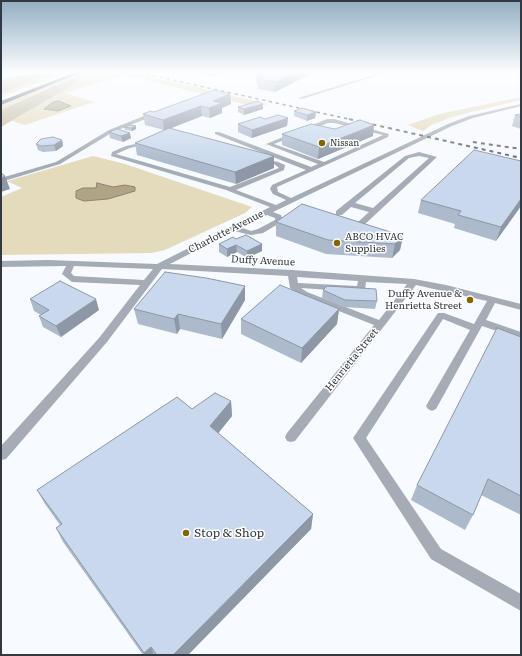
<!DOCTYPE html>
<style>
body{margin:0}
#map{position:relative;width:522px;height:656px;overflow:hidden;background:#f7fafe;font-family:Literata,serif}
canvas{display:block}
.frame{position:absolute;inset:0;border:2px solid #333942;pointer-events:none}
</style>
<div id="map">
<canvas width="522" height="656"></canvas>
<div class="frame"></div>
</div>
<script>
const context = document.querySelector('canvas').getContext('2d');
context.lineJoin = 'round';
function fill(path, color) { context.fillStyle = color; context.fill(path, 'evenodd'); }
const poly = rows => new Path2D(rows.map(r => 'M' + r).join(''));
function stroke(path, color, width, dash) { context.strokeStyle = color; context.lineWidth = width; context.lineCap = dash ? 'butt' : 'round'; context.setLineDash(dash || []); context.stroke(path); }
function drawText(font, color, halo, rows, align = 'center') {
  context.font = font + ' Literata,serif'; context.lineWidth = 3; context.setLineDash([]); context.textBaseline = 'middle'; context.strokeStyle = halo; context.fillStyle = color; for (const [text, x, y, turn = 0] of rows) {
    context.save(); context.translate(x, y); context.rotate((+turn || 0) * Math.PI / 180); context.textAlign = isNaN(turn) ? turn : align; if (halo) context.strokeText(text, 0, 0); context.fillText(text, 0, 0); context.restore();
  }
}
fill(poly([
 [66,71,70,71,1,97,1,94,38,78],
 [86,71,127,71,268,104,256,107,124,75,65,93,94,102,25,125,12,121,73,85,84,75,55,85,1,110,1,105],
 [521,97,521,100,455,116,431,125,423,131,408,125,439,114],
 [93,156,125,164,252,207,245,213,165,250,151,253,1,255,1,197,22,188,9,182,1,183]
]), '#e4dabc');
fill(poly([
 [41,71,66,71,38,78,1,94,1,80],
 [86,74,73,85,1,127,1,110,56,85]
]), '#c3b899');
const water = poly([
 [59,101,71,106,58,111,44,109,53,102,59,101],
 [97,183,113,187,125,185,135,187,135,191,108,199,84,201,76,198,76,191,83,188,96,188,97,183]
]);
fill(water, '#afa486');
stroke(water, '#8a8472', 1);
stroke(poly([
 [1,120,46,94]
]), '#a0a4aa', 1, [1, 1.5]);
fill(poly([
 [386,71,392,71,302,99,298,98,386,71],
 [521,104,521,106,473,118,452,126,273,212,281,215,283,221,263,233,251,235,234,231,170,264,292,270,414,279,446,285,521,304,521,310,495,303,486,320,521,332,521,339,482,326,436,409,432,411,428,409,426,406,470,330,443,319,366,438,441,549,521,594,521,611,431,559,353,438,438,313,444,313,474,324,487,301,416,285,295,441,291,442,287,441,285,437,287,433,374,325,301,296,290,288,288,276,162,269,107,342,6,459,1,460,1,446,99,338,140,285,72,282,62,274,66,266,1,267,1,261,48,260,157,264,270,207,226,190,111,156,112,152,126,146,149,141,149,143,130,148,116,154,230,187,279,168,274,164,259,160,259,158,278,162,285,165,284,170,236,190,276,205,286,200,273,194,270,189,272,185,306,170,215,134,215,132,219,132,311,167,318,164,266,144,327,119,334,119,389,134,388,137,277,187,278,192,291,198,448,124,469,116,521,104],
 [328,123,334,123,383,135,324,162,274,144,328,123],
 [267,215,275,218,275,220,258,229,251,231,240,227,267,215],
 [74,266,153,269,144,280,74,276,71,273,74,266],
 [297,277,358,281,357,286,298,283,297,277],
 [366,282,407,284,379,320,307,292,301,288,359,292,365,290,366,282],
 [156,111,158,114,113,132,60,164,1,182,1,178,56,162,109,130,156,111],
 [419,152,437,157,363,226,350,225,346,223,350,221,358,222,369,212,351,207,342,215,336,215,336,211,405,156,419,152],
 [419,156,429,158,373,208,355,203,409,158,419,156]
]), '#a5acb5');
fill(poly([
 [79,71,85,71,1,105,1,101,79,71]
]), '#485567');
stroke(poly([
 [132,71,353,120]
]), '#62676f', 1.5, [3.5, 3.5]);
stroke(poly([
 [349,119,521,158],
 [473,142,521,149]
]), '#62676f', 2, [4, 4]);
fill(poly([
 [183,71,227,71,214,76],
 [265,71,310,71,310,74,275,92,258,89,258,85,256,84,256,75],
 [230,94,231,104,222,108,222,113,210,118,202,116,171,128,274,168,236,184,137,155,135,143,164,130,145,125,143,114,154,112],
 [238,107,263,109,244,115,238,112],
 [294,111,316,112,315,118,307,121,294,116],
 [521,114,521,129,512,126,515,115],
 [288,118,287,126,252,138,238,132,238,124,265,119],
 [124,127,136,129,132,131,125,130],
 [109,132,131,138,123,142,110,138],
 [282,134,373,136,318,159,282,145],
 [62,140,63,146,56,151,43,152,38,150,36,144],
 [521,161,521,206,496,241,454,228,455,224,418,213,421,200],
 [276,222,403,236,400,250,392,258,326,254,276,236],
 [236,239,262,244,262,251,247,258,237,252,227,257,219,252,219,244],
 [245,286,245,300,222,339,180,329,177,334,138,324,134,309],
 [323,290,377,301,375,309,344,307,322,298],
 [30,299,99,310,61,337,43,327,39,316,41,315,34,311],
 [339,309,337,324,301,363,241,334,241,319],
 [521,337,521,515,481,495,473,515,465,530,411,500,417,485],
 [231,401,232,416,218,433,313,514,311,529,188,655,143,655,63,542,56,528,60,525,45,504,37,490,192,409]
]), '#adbacc');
fill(poly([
 [214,71,227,71,214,76],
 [298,71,310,71,310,74,275,92,276,82],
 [230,94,231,104,222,108,222,113,210,118,209,108,213,101],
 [263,104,263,109,244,115,244,109],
 [201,106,202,116,164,131,163,120],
 [316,112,315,118,307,121,307,115],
 [288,118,287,126,252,138,252,130],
 [374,125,373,136,318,159,319,147],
 [136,126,136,129,132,131,131,128],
 [130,133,131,138,123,142,121,136],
 [62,140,63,146,56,151,54,145],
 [274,156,274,168,236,184,235,172],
 [5,176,10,189,1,192,1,178],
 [521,199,521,206,496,241,501,227],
 [403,236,400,250,392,258,395,244],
 [262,244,262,251,247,258,247,251],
 [236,245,237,252,227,257,227,249],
 [245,286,245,300,222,339,221,324],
 [96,299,99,310,61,337,56,326],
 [339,309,337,324,301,363,302,348],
 [178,314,180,329,177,334,174,319],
 [231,401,232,416,212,441,210,426],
 [313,514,311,529,188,655,173,655],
 [151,647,154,655,145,655,144,653]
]), '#8d97a6');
const building = poly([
 [265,71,298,71,276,82,258,79,264,76,256,75,265,71],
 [214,90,230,94,213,101,222,103,209,108,201,106,163,120,143,114,150,111,154,112,214,90],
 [258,101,263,104,244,109,238,107,258,101],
 [302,108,316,112,307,115,294,111,302,108],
 [521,114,521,117,515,115,521,114],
 [278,115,288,118,252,130,238,124,260,117,265,119,278,115],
 [360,120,374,125,319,147,282,134,311,124,335,129,360,120],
 [130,125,136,126,131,128,124,127,130,125],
 [169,128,274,156,235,172,135,143,169,128],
 [117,129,130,133,121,136,109,132,117,129],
 [53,137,62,140,54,145,41,146,36,144,41,139,53,137],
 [474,150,521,161,521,199,501,227,458,215,461,211,421,200,474,150],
 [1,173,5,176,1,178,1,173],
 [302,204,403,236,395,244,328,240,276,222,302,204],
 [246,235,262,244,247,251,236,245,227,249,219,244,233,237,236,239,246,235],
 [165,272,206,278,245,286,221,324,178,314,174,319,134,309,165,272],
 [60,281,96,299,56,326,39,316,49,310,30,299,60,281],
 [280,285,339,309,302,348,241,319,280,285],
 [327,286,376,289,377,301,345,300,323,290,327,286],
 [497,328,521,337,521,496,488,479,473,515,417,485,497,328],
 [215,393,231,401,210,426,313,514,173,655,157,655,151,647,144,653,56,528,62,524,37,490,177,397,192,409,215,393]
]);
fill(building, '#c9d8ed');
stroke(building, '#8d97a6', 1);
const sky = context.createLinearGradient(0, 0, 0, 163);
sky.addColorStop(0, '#91aec1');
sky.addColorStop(0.44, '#fbfdff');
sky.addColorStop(1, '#fbfdff00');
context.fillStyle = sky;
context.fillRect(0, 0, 522, 163);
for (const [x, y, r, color] of [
 [322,143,4,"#826700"],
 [337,243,4,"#826700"],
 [470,300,4,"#826700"],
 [186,533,4,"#826700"]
]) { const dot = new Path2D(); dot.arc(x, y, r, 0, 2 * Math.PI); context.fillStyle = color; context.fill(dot); stroke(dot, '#fff', 1.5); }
drawText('9px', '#333942', '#fff', [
 ["Nissan",330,143]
], 'left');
drawText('10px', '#333942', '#fff', [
 ["Charlotte Avenue",226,232,-27],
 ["Duffy Avenue",263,261,3],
 ["Henrietta Street",352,360,-51]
]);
drawText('10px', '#333942', '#fff', [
 ["ABCO HVAC",345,237],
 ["Supplies",345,249],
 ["Duffy Avenue &",462,294,"right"],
 ["Henrietta Street",462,306,"right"]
], 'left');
drawText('12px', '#333942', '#fff', [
 ["Stop & Shop",194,533]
], 'left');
</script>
